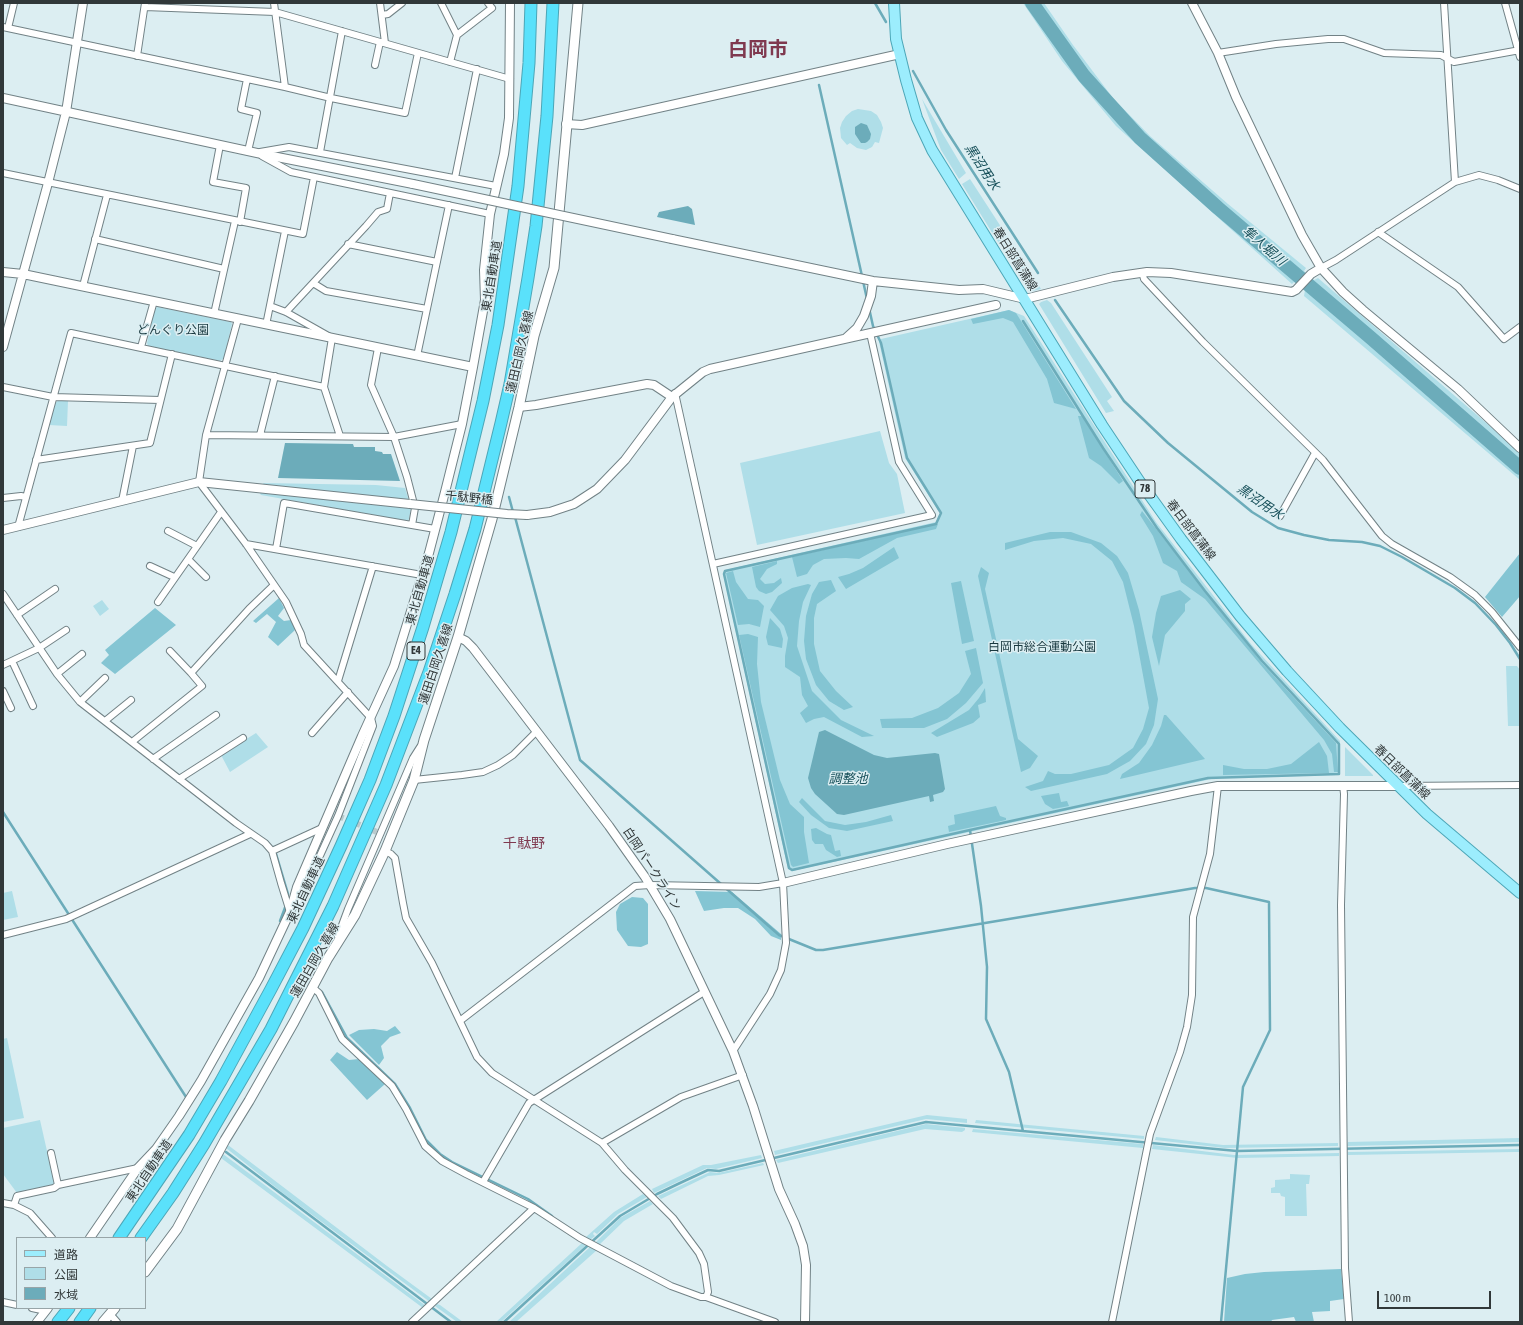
<!DOCTYPE html>
<meta charset="utf-8">
<style>
body{margin:0}
#map{position:relative;width:1523px;height:1325px;overflow:hidden;background:#dceef2;font-family:"Asap Condensed","Noto Sans JP",sans-serif}
canvas{display:block}
.frame{position:absolute;inset:0;border:4px solid #313839;pointer-events:none}
.legend{position:absolute;left:16px;top:1237px;width:130px;height:72px;box-sizing:border-box;background:#dceef2;border:1px solid #98a5a8;margin:0;padding:5px 7px;list-style:none;font-size:12px;color:#313839}
.legend li{display:flex;align-items:center;gap:8px;height:20px}
.legend b{width:20px;border:1px solid #98a5a8}
.scale{position:absolute;left:1377px;top:1291px;width:114px;height:18px;box-sizing:border-box;border:2px solid #313839;border-top:0;padding-left:5px;font-size:12px;line-height:14px;white-space:nowrap;color:#313839;-webkit-text-stroke:3px #dceef2;paint-order:stroke}
</style>
<div id="map">
<canvas width="1523" height="1325"></canvas>
<div class="frame"></div>
<ul class="legend">
<li><b style="height:5px;background:#9cedfd"></b>道路</li>
<li><b style="height:11px;background:#afdee8"></b>公園</li>
<li><b style="height:11px;background:#6cacba"></b>水域</li>
</ul>
<div class="scale">100 m</div>
</div>
<script>
const context = document.querySelector('canvas').getContext('2d');
context.lineJoin = 'round';
function fill(path, color) { context.fillStyle = color; context.fill(path, 'evenodd'); }
const poly = rows => new Path2D(rows.map(r => 'M' + r).join(''));
function stroke(path, color, width, dash) { context.strokeStyle = color; context.lineWidth = width; context.lineCap = dash ? 'butt' : 'round'; context.setLineDash(dash || []); context.stroke(path); }
function drawText(font, color, halo, rows, align = 'center') {
  context.font = font + ' "Asap Condensed","Noto Sans JP",sans-serif'; context.lineWidth = 3; context.setLineDash([]); context.textBaseline = 'middle'; context.strokeStyle = halo; context.fillStyle = color; for (const [text, x, y, turn = 0] of rows) {
    context.save(); context.translate(x, y); context.rotate((+turn || 0) * Math.PI / 180); context.textAlign = isNaN(turn) ? turn : align; if (halo) context.strokeText(text, 0, 0); context.fillText(text, 0, 0); context.restore();
  }
}
fill(poly([
 [1023,3,1027,3,1081,79,1123,128,1206,202,1520,472,1520,480,1304,296,1305,290,1294,282,1292,284,1116,126,1062,61],
 [1039,3,1044,3,1073,45,1113,98,1150,136,1228,204,1306,268,1304,271,1314,280,1318,278,1520,452,1520,462,1502,444,1175,165,1126,117,1073,53],
 [922,99,966,173,959,179,941,150],
 [858,109,871,111,877,115,881,122,883,128,879,143,875,142,872,147,866,150,857,148,850,143,847,145,841,138,840,128,842,122,846,116,852,111],
 [970,179,994,216,1041,289,1033,291,1015,264,996,239,962,184],
 [1047,300,1051,303,1112,397,1107,401,1114,411,1106,413,1039,304,1041,302],
 [158,307,231,322,232,324,224,358,220,361,148,346,147,343,155,308],
 [1009,310,1024,316,1156,522,1251,644,1340,741,1340,775,1216,778,792,871,788,869,723,573,725,570,936,522,940,513,905,458,879,342,881,339],
 [58,401,68,401,67,426,49,425,55,403],
 [880,431,889,463,897,474,905,513,757,545,740,463],
 [263,483,376,485,405,488,409,501,265,486],
 [259,492,411,508,409,519,407,521,261,495],
 [102,600,109,609,100,616,93,606],
 [1506,666,1517,666,1520,670,1520,726,1508,726],
 [256,733,268,747,230,772,221,755],
 [1345,747,1373,775,1373,776,1345,776],
 [12,891,18,917,3,920,3,893],
 [7,1038,24,1118,3,1122,3,1039],
 [927,1115,967,1119,967,1123,926,1119,775,1155,774,1151],
 [40,1120,54,1182,53,1186,17,1193,3,1174,3,1128],
 [976,1120,1144,1136,1144,1139,975,1123],
 [926,1124,965,1128,965,1130,962,1132,925,1129,778,1163,776,1160],
 [973,1129,1040,1135,1143,1144,1143,1148,972,1132],
 [1156,1137,1223,1145,1338,1143,1338,1146,1225,1148,1155,1140],
 [1520,1138,1520,1142,1347,1146,1348,1142],
 [228,1145,387,1266,432,1299,430,1302,284,1194,226,1148],
 [1153,1145,1234,1155,1339,1153,1339,1156,1238,1158,1152,1149],
 [1520,1149,1520,1152,1515,1152,1348,1155,1348,1152],
 [223,1154,266,1186,426,1306,423,1308,221,1158],
 [761,1155,762,1158,716,1169,707,1168,654,1193,652,1189,703,1165,711,1165],
 [763,1163,764,1165,719,1175,708,1176,661,1199,658,1196,710,1172,718,1173],
 [1290,1174,1310,1175,1309,1184,1306,1184,1307,1216,1285,1216,1285,1197,1281,1196,1280,1193,1271,1193,1271,1188,1275,1187,1275,1180,1290,1179],
 [643,1194,647,1197,618,1214,597,1234,594,1232,593,1234,595,1236,590,1240,586,1237,614,1212],
 [650,1201,653,1204,624,1221,599,1245,595,1243,620,1218],
 [582,1243,586,1245,501,1322,496,1322],
 [590,1247,597,1250,516,1322,509,1322],
 [437,1304,440,1305,463,1322,457,1322,435,1306]
]), '#afdee8');
fill(poly([
 [1009,310,1016,313,1076,409,1054,403,1047,379,1013,322,1003,318,973,324,971,319],
 [1078,416,1082,416,1123,481,1119,484,1101,466,1089,458],
 [1142,511,1262,663,1336,743,1338,772,1334,772,1332,754,1324,740,1205,599,1181,582,1177,571,1163,563,1153,536,1140,515],
 [938,524,936,529,897,538,859,559,846,558,824,559,813,565,807,574,797,577,792,557],
 [1050,532,1071,532,1101,543,1117,556,1128,573,1139,610,1158,699,1154,725,1146,744,1130,761,1107,774,1031,791,1025,787,1043,781,1048,771,1055,774,1071,774,1109,765,1133,748,1143,729,1149,708,1134,626,1123,582,1112,561,1091,544,1063,538,1034,541,1005,550,1005,543],
 [894,547,899,558,846,589,838,577,849,574,863,568],
 [1520,553,1520,596,1502,617,1485,597],
 [777,561,777,564,767,569,760,579,765,584,774,583,781,578,782,583,772,592,766,594,759,591,756,587,752,567],
 [981,567,989,573,985,589,1018,739,1038,756,1030,768,1021,772,978,576],
 [733,571,736,582,748,599,758,600,764,606,760,627,749,624,738,625,726,573],
 [831,580,836,591,817,604,814,618,814,644,820,671,836,691,853,707,844,710,829,701,816,685,806,659,804,641,806,616,812,594,819,582],
 [961,581,974,641,962,644,951,583],
 [808,584,811,585,803,602,799,621,797,646,812,691,841,720,874,736,862,737,824,717,814,719,806,723,800,713,808,706,802,695,800,677,785,667,785,656,788,638,784,626,770,610,778,596,792,588],
 [1180,590,1191,599,1185,604,1185,611,1165,635,1159,666,1152,637,1156,613,1161,596],
 [279,598,284,608,278,616,284,621,291,620,295,630,278,646,268,637,276,622,267,614,256,623,253,621],
 [155,608,176,625,115,674,101,663,109,655,105,650],
 [770,618,780,629,783,639,782,648,768,645,766,637],
 [748,634,758,637,757,664,761,702,780,780,790,804,804,817,804,832,809,863,793,867,791,865,739,635],
 [976,648,983,683,966,703,947,719,924,728,882,728,880,719,912,718,938,708,959,693,971,674,965,651],
 [985,688,986,702,978,705,980,717,973,723,937,737,931,733,969,710,979,698],
 [1164,715,1166,715,1205,759,1120,779,1122,774,1139,763,1152,745,1161,726],
 [1319,742,1327,756,1329,773,1223,775,1223,765,1244,769,1267,769,1291,764],
 [1059,793,1061,802,1067,801,1069,806,1053,809,1045,804,1041,796],
 [802,798,825,821,845,825,866,822,891,815,893,821,847,831,829,828,811,815,799,802],
 [996,806,1000,816,1006,818,1006,820,949,832,948,826,955,824,954,815],
 [816,828,827,834,831,835,835,851,840,850,841,856,837,857,826,850,823,844,815,844,812,840,811,829],
 [695,891,732,892,781,934,781,940,771,936,755,919,738,908,724,908,704,911],
 [632,897,643,898,648,904,648,944,641,947,628,946,617,930,616,912,620,904],
 [395,1026,401,1033,390,1037,381,1046,384,1058,379,1065,349,1035,359,1030,374,1029,387,1031],
 [337,1052,349,1060,359,1059,385,1084,367,1100,330,1060],
 [1341,1269,1344,1299,1330,1301,1330,1311,1312,1312,1314,1322,1296,1322,1294,1317,1272,1320,1271,1322,1224,1322,1227,1278,1245,1274,1264,1272]
]), '#84c5d3');
fill(poly([
 [861,123,867,125,871,134,870,139,867,142,865,143,861,143,855,134,855,127],
 [688,206,692,209,695,225,657,217,659,212],
 [285,443,353,444,354,447,375,447,375,451,382,452,383,454,391,454,400,481,278,478],
 [825,730,874,755,887,758,935,753,939,754,945,789,943,792,933,795,934,801,930,802,929,796,844,815,837,814,815,794,811,788,808,778,819,732]
]), '#6cacba');
stroke(poly([
 [875,3,886,22],
 [913,71,946,130,1038,273],
 [819,85,862,276],
 [863,281,867,299],
 [1055,300,1124,401,1168,443,1252,512,1278,528,1304,535,1329,540,1362,542,1380,546,1402,557,1455,588,1475,603,1496,625,1510,643,1520,659],
 [869,308,873,326,881,343,907,458,941,513,936,524,725,571,724,574,789,868,792,870,970,830,981,906,987,967,986,1019,1009,1072,1023,1131],
 [509,497,513,512],
 [515,517,580,760,779,935,816,950,823,950,1195,888,1206,888,1269,902,1270,1030,1243,1087,1221,1322],
 [3,812,186,1097],
 [970,830,1208,778,1339,774,1339,744,1262,661,1205,591,1157,528,1103,448,1023,321],
 [274,847,288,894,287,898],
 [280,921,286,905],
 [322,992,347,1038,395,1084,410,1108,426,1140,440,1154,452,1162,528,1199,552,1216],
 [226,1152,451,1322],
 [504,1322,620,1216,657,1194,680,1183,708,1170,719,1171,926,1122,1237,1151,1520,1145]
]), '#6cacba', 2.5);
stroke(poly([
 [1032,3,1084,76,1140,138,1218,208,1371,338,1520,468]
]), '#6cacba', 14);
stroke(poly([
 [338,816,382,834]
]), '#bacacd', 6, [6, 3]);
const minor = poly([
 [274,3,285,87],
 [380,3,385,43],
 [441,3,457,35,450,62],
 [1444,3,1455,182],
 [1505,3,1520,57],
 [145,7,275,12,510,79],
 [382,15,388,14,402,3],
 [3,27,285,87,331,98,405,113,418,53],
 [8,28,14,3],
 [457,35,492,8,488,3],
 [1218,53,1276,44,1328,39,1344,39,1384,53,1441,55,1454,62,1520,50],
 [137,56,145,3],
 [375,65,380,42],
 [247,79,241,109,257,113,248,151],
 [220,145,213,182,246,188,240,222],
 [260,152,289,147,496,186],
 [320,152,342,31],
 [262,156,291,172,490,214],
 [3,173,303,234,314,177],
 [455,178,477,69],
 [1378,232,1458,287,1504,339,1520,327],
 [95,239,224,269],
 [348,244,437,262],
 [1321,268,1336,260,1455,182,1479,175,1498,180,1520,189],
 [1142,272,1144,279,1203,342,1323,460,1382,536,1392,544,1450,577,1475,595,1492,612,1520,647],
 [313,283,326,291,427,309],
 [83,286,107,195],
 [270,306,286,312,332,338,324,387,340,436],
 [286,312,366,226,378,212,387,209,390,193],
 [214,314,235,221],
 [238,319,206,435,199,482,246,544,286,602,301,634,304,645,371,718,373,726,338,816,303,893,292,909],
 [266,325,285,231],
 [141,347,154,301],
 [378,348,371,385,394,437,407,477,415,508,412,525],
 [417,356,449,205],
 [3,387,53,397,160,400],
 [675,393,783,883,786,943,781,970,770,994,733,1051],
 [206,435,394,437,462,424],
 [260,435,275,376],
 [36,460,150,443,172,354],
 [3,498,21,496,26,497],
 [122,501,133,446],
 [1280,516,1315,453],
 [18,527,71,333,324,387],
 [168,531,197,546],
 [246,544,422,575],
 [276,549,284,503,435,529],
 [188,559,206,577],
 [713,564,932,515,899,462,870,333],
 [150,566,174,577],
 [3,594,57,674,80,702,236,823,265,843,272,851,281,883,290,912],
 [158,602,221,512],
 [17,615,55,589],
 [170,651,191,673],
 [12,661,33,706],
 [3,665,39,648,66,630],
 [57,674,82,654],
 [338,681,373,566],
 [3,691,11,708],
 [80,702,105,678],
 [105,721,131,700],
 [312,733,348,692],
 [132,742,202,686,191,673,249,609,274,585],
 [153,759,216,715],
 [179,779,243,738],
 [414,780,462,775,483,772,498,765,513,755,537,731],
 [1343,785,1344,794,1341,905,1345,1268,1349,1322],
 [1398,786,1520,785],
 [272,851,322,828],
 [385,851,391,854,395,858,403,903,406,918,432,963,477,1057,492,1073,602,1143,625,1170,673,1218,699,1253,704,1264,708,1292,706,1297],
 [3,935,66,919,250,834],
 [338,936,348,909,413,758,420,747],
 [312,987,319,993,342,1039,392,1086,406,1109,425,1146,442,1161,466,1174,534,1208,580,1238,671,1286,701,1297,706,1297,775,1322],
 [461,1020,635,886,650,885,759,887,783,883],
 [602,1143,681,1097,743,1075],
 [51,1153,58,1185],
 [483,1182,529,1103,704,992],
 [3,1203,14,1205,30,1213,52,1238],
 [14,1205,17,1196,54,1188,58,1185,138,1168],
 [3,1302,17,1305],
 [32,1308,46,1311],
 [110,1314,117,1322],
 [412,1322,534,1208],
 [1112,1322,1150,1134,1180,1052,1187,1027,1192,995,1193,917,1210,854,1218,786]
]);
const tertiary = poly([
 [1192,3,1218,53,1236,97,1302,235,1321,268,1343,292,1363,310,1458,389,1520,448],
 [3,98,257,153,413,184],
 [566,124,582,125,900,54],
 [672,239,873,281,959,290,983,289,1025,299,1113,277,1147,272,1171,273,1292,292,1296,290,1311,274,1321,268],
 [3,272,23,274,71,284,473,367],
 [846,338,857,328,864,316,871,296,873,281],
 [3,347,48,183,66,112,83,3],
 [519,407,536,405,647,384,654,385,672,397],
 [527,515,550,512,574,504,597,489,625,460,672,397,703,372,710,369,996,305],
 [3,530,199,482,410,504],
 [458,637,466,641,473,648,609,826,645,877,670,919,733,1051,753,1106,779,1189,795,1224,803,1246,806,1265,805,1322],
 [783,883,947,844,1191,791,1218,786,1398,786],
 [90,1238,138,1168,156,1149,179,1116,201,1081,259,978,290,912,297,887,362,736,394,666,429,553,445,492,462,424,473,367,485,300,484,270,490,214,504,154,509,118,510,3],
 [37,1322,48,1308]
]);
const secondary = poly([
 [145,1272,177,1229,225,1140,249,1101,294,1022,328,958,355,915,385,851,414,780,424,740,458,637,492,519,519,407,534,336,554,268,578,3],
 [103,1322,115,1308]
]);
const primary = poly([
 [894,3,896,39,906,80,917,118,932,150,1102,425,1140,482,1181,539,1240,616,1287,671,1340,728,1427,814,1520,893]
]);
const motorway = poly([
 [119,1238,189,1135,221,1081,271,989,303,928,341,846,370,780,394,716,423,627,451,532,483,401,498,325,518,186,529,63,531,3],
 [141,1238,173,1193,204,1144,271,1029,333,906,386,785,429,672,455,594,475,529,501,423,510,384,528,278,536,226,547,116,553,3],
 [58,1322,69,1308],
 [80,1322,90,1308]
]);
stroke(minor, '#728286', 8);
stroke(tertiary, '#728286', 10);
stroke(secondary, '#728286', 11);
stroke(primary, '#4ca6b7', 12);
stroke(motorway, '#4ca6b7', 13);
stroke(minor, '#fff', 6);
stroke(tertiary, '#fff', 8);
stroke(secondary, '#fff', 9);
stroke(primary, '#9cedfd', 10);
stroke(motorway, '#5ae1fb', 11);
const tertiaryBridge = poly([
 [413,184,672,239],
 [410,504,507,514,527,515]
]);
stroke(tertiaryBridge, '#728286', 10, []);
stroke(tertiaryBridge, '#fff', 8);
for (const [x, y, w] of [
 [1145,489,20],
 [416,651,18]
]) { const box = new Path2D(); box.roundRect(x - w / 2, y - 9, w, 18, 3); context.fillStyle = '#dceef2'; context.fill(box); stroke(box, '#313839', 1); }
drawText('bold 11px', '#313839', null, [
 ["78",1145,489],
 ["E4",416,651]
]);
drawText('12px', '#313839', '#dceef2', [
 ["春日部菖蒲線",1015,259,58],
 ["東北自動車道",492,276,-81],
 ["蓮田白岡久喜線",520,352,-77],
 ["千駄野橋",469,498,6],
 ["春日部菖蒲線",1191,530,53],
 ["東北自動車道",420,590,-74],
 ["蓮田白岡久喜線",436,664,-72],
 ["春日部菖蒲線",1402,772,44],
 ["白岡パークライン",652,869,57],
 ["東北自動車道",306,890,-65],
 ["蓮田白岡久喜線",315,960,-60],
 ["東北自動車道",149,1171,-56]
]);
drawText('12px', '#18383f', '#dceef2', [
 ["どんぐり公園",173,330],
 ["白岡市総合運動公園",1042,647]
]);
drawText('italic 13px', '#164f59', '#dceef2', [
 ["黒沼用水",982,167,57],
 ["隼人堀川",1264,246,41],
 ["黒沼用水",1260,502,34],
 ["調整池",848,779]
]);
drawText('14px', '#7f394f', '#dceef2', [
 ["千駄野",524,844]
]);
drawText('bold 20px', '#7f394f', '#dceef2', [
 ["白岡市",758,50]
]);
</script>
